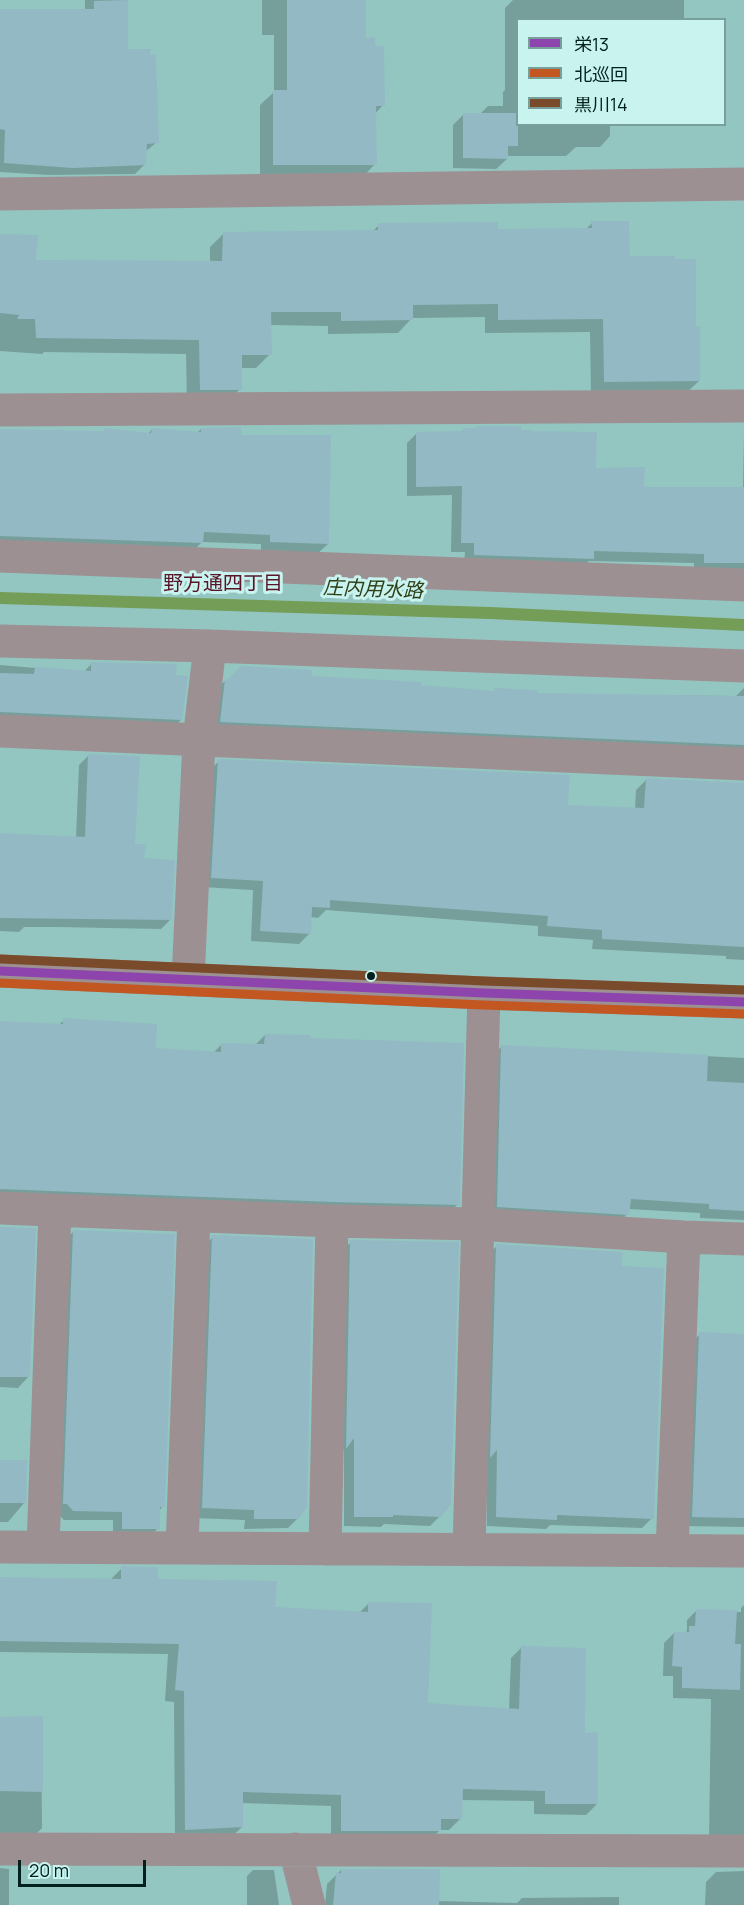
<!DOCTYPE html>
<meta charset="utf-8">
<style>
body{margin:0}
#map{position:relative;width:744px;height:1905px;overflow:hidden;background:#94c6c1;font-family:Manrope,"Noto Sans JP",sans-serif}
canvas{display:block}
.legend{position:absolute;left:516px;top:18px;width:210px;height:108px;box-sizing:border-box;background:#c8f3ee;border:2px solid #799f9a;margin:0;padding:8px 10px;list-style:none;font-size:18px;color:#02201d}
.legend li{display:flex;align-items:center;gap:12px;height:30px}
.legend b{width:30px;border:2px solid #799f9a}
.scale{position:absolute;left:18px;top:1860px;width:128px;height:27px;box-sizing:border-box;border:3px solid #02201d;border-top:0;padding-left:8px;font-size:18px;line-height:21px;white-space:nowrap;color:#02201d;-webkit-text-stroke:4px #c8f3ee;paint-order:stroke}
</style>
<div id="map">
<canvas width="744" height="1905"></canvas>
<ul class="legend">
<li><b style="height:8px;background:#8e44ad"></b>栄13</li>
<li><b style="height:8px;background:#c25721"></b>北巡回</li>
<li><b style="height:8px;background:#7a4b2a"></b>黒川14</li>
</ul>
<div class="scale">20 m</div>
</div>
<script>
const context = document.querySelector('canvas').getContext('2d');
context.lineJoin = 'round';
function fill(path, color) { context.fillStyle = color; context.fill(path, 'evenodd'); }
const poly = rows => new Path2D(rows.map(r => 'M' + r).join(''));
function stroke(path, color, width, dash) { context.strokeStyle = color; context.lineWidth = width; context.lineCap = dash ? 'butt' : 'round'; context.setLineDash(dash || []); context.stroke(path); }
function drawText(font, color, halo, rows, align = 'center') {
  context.font = font + ' Manrope,"Noto Sans JP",sans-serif'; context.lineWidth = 6; context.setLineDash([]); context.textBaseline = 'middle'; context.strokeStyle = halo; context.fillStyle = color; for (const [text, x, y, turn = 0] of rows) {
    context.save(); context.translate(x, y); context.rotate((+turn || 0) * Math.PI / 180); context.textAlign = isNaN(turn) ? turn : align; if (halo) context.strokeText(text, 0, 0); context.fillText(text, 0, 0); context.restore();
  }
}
fill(poly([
 [85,0,127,0,127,50,157,142,145,152,145,164,135,174,48,175,0,172,0,10,85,11],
 [262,0,365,0,365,39,383,105,375,114,375,164,362,178,260,178,260,105,274,92,274,35,262,35],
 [513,0,684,0,684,20,518,20,518,124,610,124,610,136,600,147,576,147,566,156,507,156,507,159,496,169,453,168,453,125,464,114,479,115,488,106,503,106,503,92,505,90,505,8],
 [592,223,628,257,695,328,699,381,685,394,591,395,590,332,485,333,485,317,412,318,398,333,328,334,328,326,270,325,270,354,256,368,240,368,240,389,226,403,187,403,186,354,44,352,42,354,0,351,0,236,35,261,210,262,210,247,224,233,372,232,379,225,497,230,586,229],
 [152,429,197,433,201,429,240,436,328,544,318,553,261,551,261,544,202,542,192,552,0,546,0,431,148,434],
 [464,429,519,431,594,469,643,488,743,489,744,433,744,572,694,572,694,563,589,561,582,568,464,564,465,552,451,552,452,495,407,496,407,443,417,433,461,432],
 [92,663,174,677,181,720,171,729,0,722,0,665,84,672],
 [310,677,492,693,495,690,535,694,736,696,744,688,744,758,211,732,215,690,226,680],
 [89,755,142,860,170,920,161,929,57,927,24,927,19,932,0,931,0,835,76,838,79,765],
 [219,761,566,806,635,809,636,790,646,780,744,784,744,960,726,959,726,956,592,949,593,940,538,936,538,926,326,910,318,918,310,917,309,934,299,944,251,941,253,890,202,887,209,771],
 [64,1020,154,1050,213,1053,222,1044,255,1045,265,1035,458,1204,447,1215,0,1200,0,1023,59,1025],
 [502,1046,744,1058,744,1220,700,1218,700,1213,628,1209,627,1214,618,1224,488,1216,492,1056],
 [0,1228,29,1376,18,1388,0,1387],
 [74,1231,163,1506,159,1511,158,1528,149,1538,113,1537,113,1520,64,1520,57,1513,65,1240],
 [213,1237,298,1518,288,1528,244,1529,245,1520,193,1518,202,1247],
 [351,1242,440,1516,430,1526,384,1524,381,1527,344,1526,344,1449,336,1457,341,1252],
 [497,1246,619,1267,652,1518,642,1528,550,1525,546,1529,487,1526,487,1255],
 [700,1334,744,1335,744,1527,683,1526,690,1344],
 [0,1462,24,1503,8,1522,0,1522],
 [122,1568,156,1581,274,1608,359,1613,369,1603,426,1704,509,1710,511,1658,522,1647,583,1734,597,1804,586,1815,534,1814,534,1801,461,1800,460,1819,449,1830,440,1830,428,1842,331,1842,331,1806,241,1803,242,1827,230,1838,175,1840,174,1702,165,1701,168,1654,0,1652,0,1578,111,1579],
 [744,1605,744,1845,709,1841,711,1699,673,1698,673,1676,663,1676,664,1643,674,1633,684,1634,687,1631,687,1620,697,1610,741,1612,741,1608],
 [0,1718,41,1718,42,1828,31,1839,0,1839],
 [0,1868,9,1869,9,1905,0,1905],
 [253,1870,274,1870,279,1905,247,1905,247,1876],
 [341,1870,437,1901,517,1903,522,1898,619,1897,619,1905,325,1905,327,1884],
 [744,1871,744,1905,705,1905,706,1882,716,1872]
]), '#0003');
stroke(poly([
 [0,598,490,613,744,625]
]), '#749d58', 12);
fill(poly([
 [128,0,128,49,151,49,150,55,156,55,159,143,147,144,146,165,73,168,4,163,5,130,0,129,0,9,94,9,94,1],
 [287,0,366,0,366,38,375,37,375,46,384,46,385,106,376,106,377,165,273,165,273,90,287,90],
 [463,113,518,113,518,146,508,146,508,159,463,158],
 [591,221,629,221,630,256,675,256,675,259,696,259,696,326,700,326,700,381,604,382,603,319,498,320,498,304,413,305,413,320,341,321,341,312,271,312,272,355,242,355,242,390,200,390,199,340,36,338,35,319,17,319,19,315,0,313,0,234,38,235,36,260,222,261,223,232,378,230,378,223,498,222,498,229,592,228],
 [476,426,521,426,521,430,532,430,532,431,597,432,596,468,645,467,644,487,744,487,744,563,704,563,704,554,594,551,594,559,474,555,474,543,461,543,462,486,416,487,416,432,463,431,463,428,476,428],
 [241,427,241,435,331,435,329,544,270,542,270,535,204,532,203,543,0,536,0,429,104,431,105,428,151,433,152,428,201,432,201,428],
 [91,662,177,664,176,675,188,676,182,720,0,712,0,673,34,674,35,667,91,671],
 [241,666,312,670,312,676,421,682,421,685,494,691,494,688,537,690,537,693,744,696,744,745,220,722,225,679,228,679],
 [88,754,140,756,135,844,146,844,144,858,175,860,172,920,0,918,0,833,85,837],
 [218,759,570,775,568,805,644,808,646,778,744,783,744,947,602,939,602,930,547,926,548,916,330,900,330,908,312,907,311,934,260,931,263,881,211,878],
 [63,1018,157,1024,156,1048,221,1052,221,1043,264,1044,265,1034,311,1035,310,1038,464,1043,460,1205,333,1202,0,1189,0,1021,63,1024],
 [501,1045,708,1055,707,1081,744,1083,744,1211,709,1209,709,1204,631,1199,629,1215,497,1207],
 [0,1227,36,1228,30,1377,0,1377],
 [73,1230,175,1234,165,1507,160,1507,160,1529,122,1529,122,1512,73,1511,67,1504,63,1504],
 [212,1235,313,1239,307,1507,299,1519,254,1519,254,1510,202,1508],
 [350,1240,459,1242,451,1504,441,1517,393,1515,393,1517,354,1517,354,1438,346,1449],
 [496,1244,623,1252,621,1266,664,1268,654,1519,557,1515,557,1520,496,1517,497,1450,490,1458],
 [699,1332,744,1334,744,1518,692,1517],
 [0,1460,27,1460,26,1503,0,1503],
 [121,1566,158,1567,158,1579,277,1581,275,1607,368,1612,368,1602,432,1603,428,1703,519,1709,521,1646,586,1648,585,1733,598,1732,598,1804,545,1804,545,1791,463,1789,462,1819,441,1819,441,1831,341,1831,341,1795,243,1792,243,1827,185,1830,184,1691,175,1690,179,1644,0,1641,0,1577,121,1579],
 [696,1609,737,1610,735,1644,741,1644,740,1690,682,1688,682,1667,672,1666,674,1632,689,1632,689,1626,695,1626],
 [43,1716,43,1792,0,1791,0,1717],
 [341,1869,440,1869,439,1905,333,1905,336,1873,341,1873]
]), '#93b9c4');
stroke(poly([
 [0,194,744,184],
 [0,410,744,406],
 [0,556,744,585],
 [0,641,210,646,744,666],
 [0,731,744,764],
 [188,980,199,740,210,646],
 [0,1208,332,1221,476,1224,684,1237,744,1239],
 [0,1547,744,1551],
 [43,1547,55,1210],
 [182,1548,194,1215],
 [325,1549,332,1221],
 [469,1550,484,993],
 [672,1551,684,1237],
 [0,1849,744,1851],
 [295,1849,309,1905]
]), '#9c9093', 33);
stroke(poly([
 [0,971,484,993,744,1002]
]), '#9c9093', 33);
stroke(poly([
 [0,971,484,993,744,1002]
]), '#8e44ad', 9);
stroke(poly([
 [0,983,483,1005,744,1014]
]), '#c25721', 9);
stroke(poly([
 [1,959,484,981,744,990]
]), '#7a4b2a', 9);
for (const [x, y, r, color] of [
 [371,976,5,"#02201d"]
]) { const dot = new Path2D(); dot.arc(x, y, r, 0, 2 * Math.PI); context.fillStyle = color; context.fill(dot); stroke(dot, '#c8f3ee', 2); }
drawText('20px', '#591428', '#c8f3ee', [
 ["野方通四丁目",223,584]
]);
drawText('italic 20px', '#2f3f18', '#c8f3ee', [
 ["庄内用水路",373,590,2]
]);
</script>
